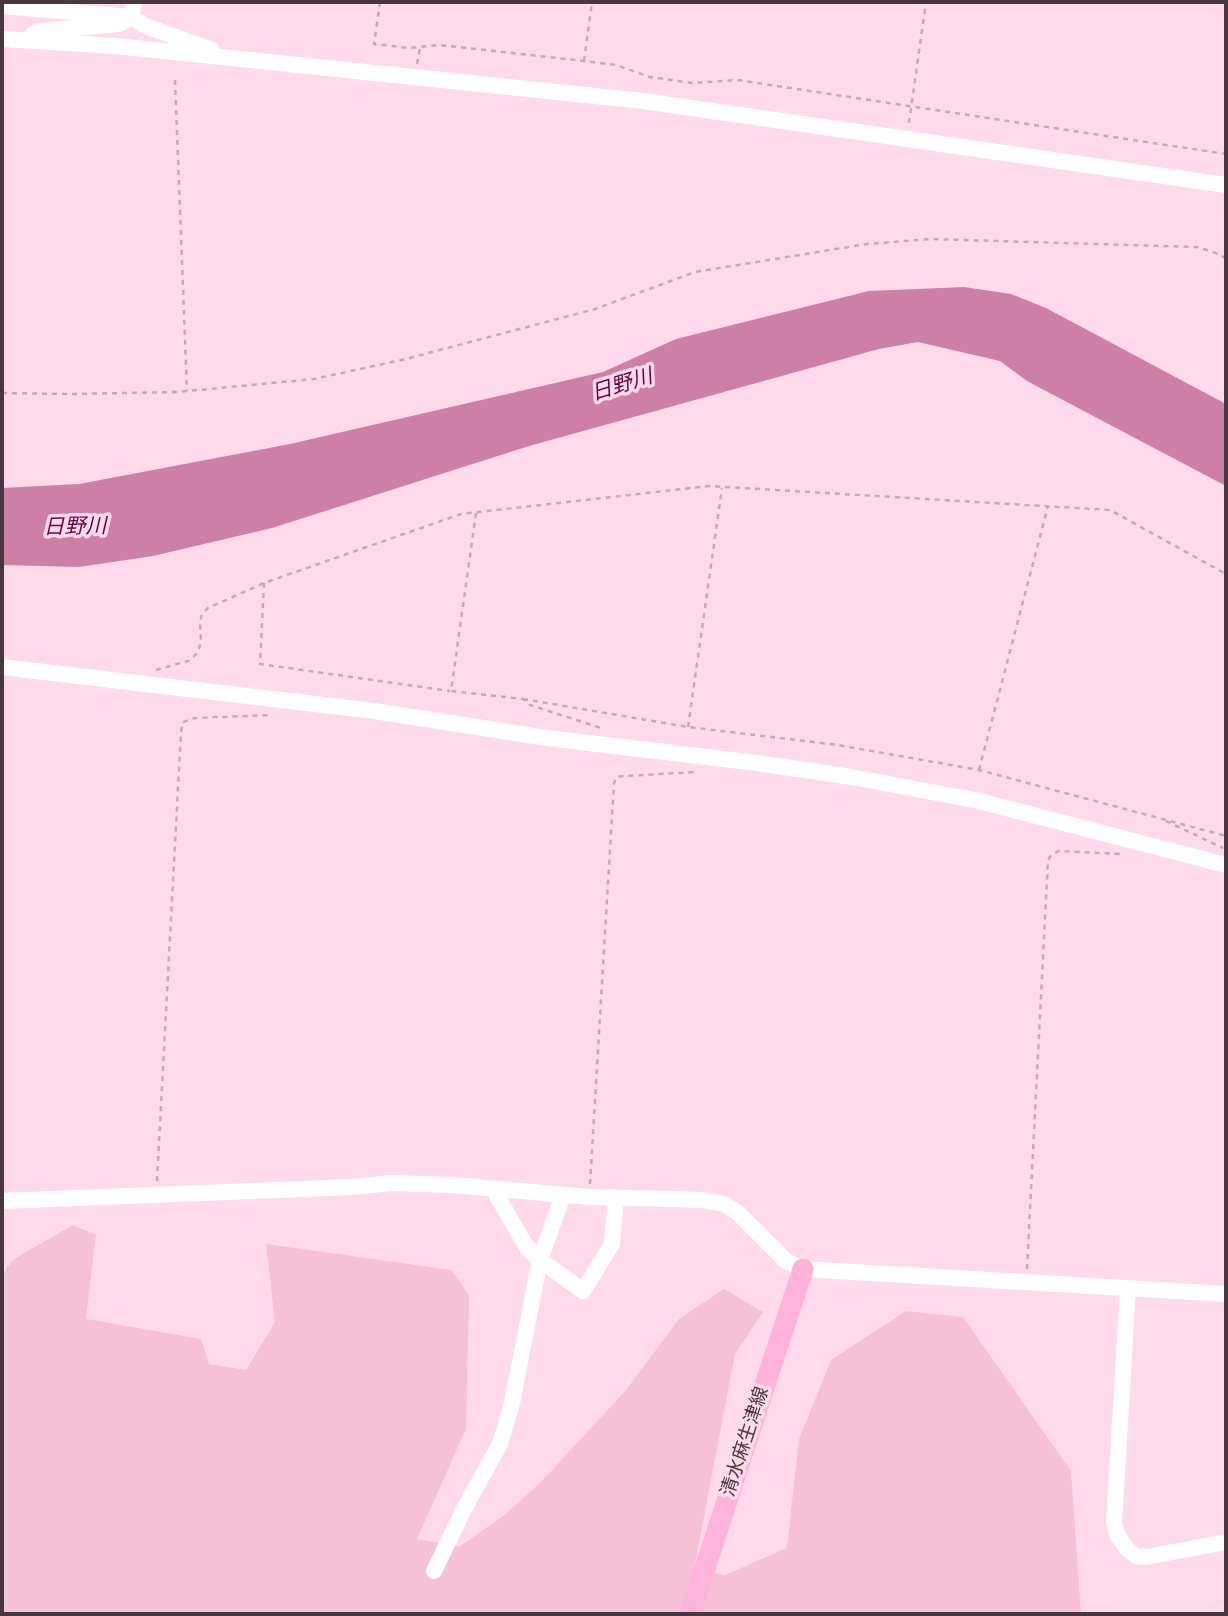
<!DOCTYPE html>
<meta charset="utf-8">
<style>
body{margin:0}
#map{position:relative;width:1228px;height:1616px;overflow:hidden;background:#ffdaea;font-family:"Titillium Web",sans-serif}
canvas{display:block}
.frame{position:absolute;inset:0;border:4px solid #46383e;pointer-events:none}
</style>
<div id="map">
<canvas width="1228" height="1616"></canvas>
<div class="frame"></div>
</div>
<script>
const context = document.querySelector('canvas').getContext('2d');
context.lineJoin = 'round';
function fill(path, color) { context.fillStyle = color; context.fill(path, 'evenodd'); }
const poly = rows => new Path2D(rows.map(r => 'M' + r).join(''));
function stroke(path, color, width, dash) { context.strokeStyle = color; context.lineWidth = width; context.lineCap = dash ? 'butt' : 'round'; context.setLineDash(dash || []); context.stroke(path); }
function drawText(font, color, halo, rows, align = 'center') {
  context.font = font + ' "Titillium Web","Noto Sans JP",sans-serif'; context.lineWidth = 7; context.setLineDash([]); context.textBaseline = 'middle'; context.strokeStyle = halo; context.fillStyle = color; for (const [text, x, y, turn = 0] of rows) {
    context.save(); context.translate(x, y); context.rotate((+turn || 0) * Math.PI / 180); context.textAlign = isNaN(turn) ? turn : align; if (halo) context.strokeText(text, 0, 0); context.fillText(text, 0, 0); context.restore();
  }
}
fill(poly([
 [73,1225,96,1235,86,1319,201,1339,209,1364,246,1370,275,1322,266,1244,451,1270,469,1295,466,1429,417,1539,459,1547,506,1514,543,1480,626,1390,679,1319,724,1289,763,1312,735,1354,694,1569,725,1575,787,1548,799,1439,831,1360,906,1311,963,1317,1071,1471,1081,1614,2,1614,2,1274,14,1259]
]), '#f6c0d7');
fill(poly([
 [964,287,1011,294,1046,308,1226,404,1226,486,1027,381,1000,361,918,342,879,349,529,446,272,528,153,556,79,567,2,565,2,488,79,484,290,444,603,372,676,339,869,291]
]), '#ce80a4');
stroke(poly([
 [380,2,374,44,409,48,440,45,584,61,616,65,650,77,692,83,738,80,1226,154],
 [584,61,592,2],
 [417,64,420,48],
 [175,80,187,391],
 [909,123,926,2],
 [2,393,71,394,177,392,314,379,406,359,595,309,695,272,867,244,930,239,1196,247,1211,251,1226,258],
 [476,513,451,691,523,699,530,705,601,728],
 [264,583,260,664,450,691],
 [156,670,191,660,198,652,201,642,200,622,202,614,208,608,264,583,461,514,709,486,1110,510,1226,574],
 [523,699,688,727,838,745,979,770,1226,836],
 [688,727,722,488],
 [979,770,1048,506],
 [1166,821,1223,848],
 [157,1181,181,732,183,722,195,718,272,715],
 [590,1184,614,783,617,777,623,776,698,772],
 [1027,1269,1048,860,1051,855,1059,851,1121,854]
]), '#c7a9b6', 2.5, [5, 5]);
stroke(poly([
 [2,6,131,17,146,26,212,50],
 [33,34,40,31,119,24,131,17,134,2],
 [2,39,116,46,643,101,1226,185],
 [2,667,374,711,547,738,757,763,852,777,979,801,1226,865],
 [493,1189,526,1246,540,1260,583,1291,612,1244,616,1198],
 [2,1201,353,1187,392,1183,453,1185,589,1197,703,1200,724,1204,737,1212,786,1261,803,1269,1226,1294],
 [1128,1289,1114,1523,1118,1536,1127,1549,1136,1556,1146,1557,1226,1542],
 [434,1571,464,1509,500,1444,512,1403,540,1260,563,1195]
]), '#fff', 16);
stroke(poly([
 [690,1614,803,1269]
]), '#feb3d8', 21);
drawText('19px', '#46383e', '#ffdaea', [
 ["清水麻生津線",746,1442,-72]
]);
drawText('italic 21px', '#650440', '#ffdaea', [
 ["日野川",622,386,-17],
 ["日野川",75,528,-1]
]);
</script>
